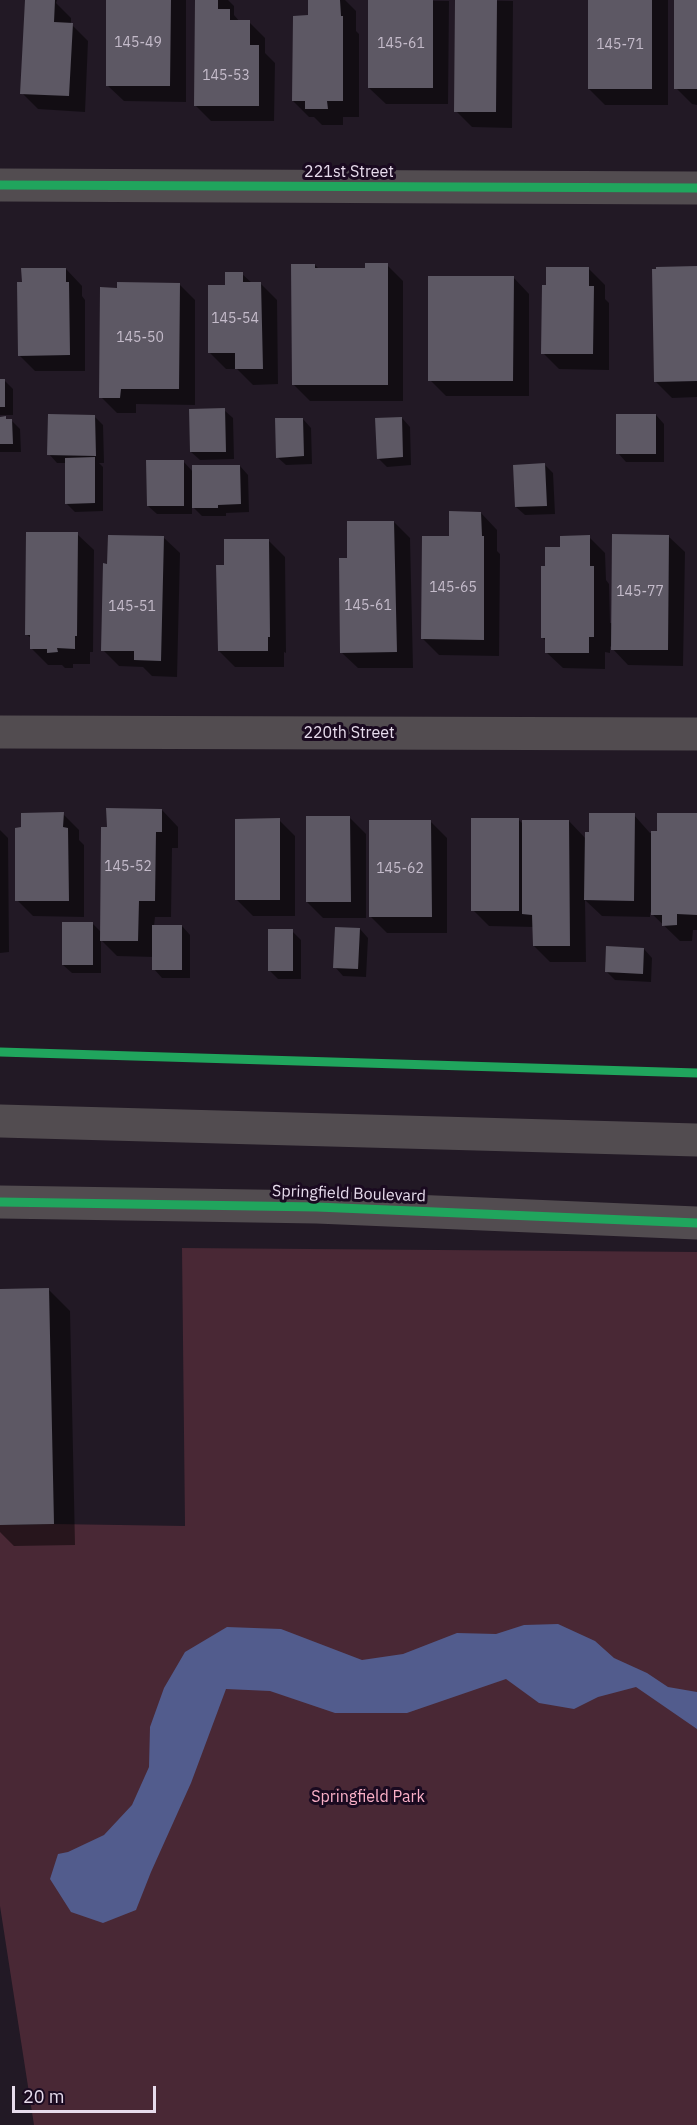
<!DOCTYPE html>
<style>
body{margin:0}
#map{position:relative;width:697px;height:2125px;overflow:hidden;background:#221925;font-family:"IBM Plex Sans",sans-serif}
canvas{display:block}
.scale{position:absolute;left:12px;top:2086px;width:144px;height:27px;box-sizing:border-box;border:3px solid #e7dcec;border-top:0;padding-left:8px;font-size:18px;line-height:21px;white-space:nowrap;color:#e7dcec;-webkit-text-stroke:4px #1a0a20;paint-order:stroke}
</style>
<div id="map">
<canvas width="697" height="2125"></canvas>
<div class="scale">20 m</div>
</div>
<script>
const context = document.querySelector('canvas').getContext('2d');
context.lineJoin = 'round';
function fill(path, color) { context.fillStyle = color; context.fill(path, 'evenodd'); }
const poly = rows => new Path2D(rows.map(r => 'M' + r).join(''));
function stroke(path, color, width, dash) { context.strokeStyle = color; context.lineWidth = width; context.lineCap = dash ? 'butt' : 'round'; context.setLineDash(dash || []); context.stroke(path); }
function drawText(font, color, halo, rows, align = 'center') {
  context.font = font + ' "IBM Plex Sans",sans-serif'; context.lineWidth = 6; context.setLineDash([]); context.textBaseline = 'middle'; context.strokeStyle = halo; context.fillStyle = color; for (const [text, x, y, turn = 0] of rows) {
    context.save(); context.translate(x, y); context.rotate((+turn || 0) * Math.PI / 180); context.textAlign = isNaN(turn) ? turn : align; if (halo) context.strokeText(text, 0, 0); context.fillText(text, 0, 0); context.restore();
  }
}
fill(poly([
 [182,1248,697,1252,697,2125,34,2125,0,1906,0,1525,54,1524,185,1526]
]), '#492835');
fill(poly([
 [558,1624,595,1641,614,1658,647,1673,668,1687,697,1692,697,1729,636,1687,598,1697,574,1709,539,1703,506,1679,407,1713,335,1713,270,1691,226,1689,191,1783,151,1872,136,1910,103,1923,71,1912,50,1879,58,1854,68,1852,104,1835,132,1805,149,1767,150,1727,164,1688,185,1652,227,1627,281,1629,362,1660,403,1654,457,1633,496,1634,524,1625]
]), '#525c8d');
fill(poly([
 [27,0,57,0,56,3,71,18,71,24,88,41,85,112,38,109,22,93],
 [108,0,186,0,186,102,124,101,107,85],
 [196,0,228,0,234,6,234,15,240,22,249,22,265,38,265,53,275,63,274,121,211,121,195,105],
 [310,0,345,0,356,11,356,31,359,34,359,117,343,117,343,125,322,125,314,117,309,117,293,101,310,17],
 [370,0,449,1,448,104,386,104,369,88],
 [456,0,513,1,512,128,472,127,456,111],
 [589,0,668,0,668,105,605,105,589,89],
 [676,0,697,0,697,105,692,104,676,88],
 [315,265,319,269,367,270,387,265,403,281,403,401,310,401,294,385],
 [697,268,697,397,672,398,656,382],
 [66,269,82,286,82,296,85,300,85,371,35,371,19,355],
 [589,269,605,285,605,299,609,303,609,370,559,369,543,353],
 [242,274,253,284,261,284,277,300,278,384,253,385,237,369,226,369,210,353,227,286],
 [513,277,529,294,529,396,446,396,430,380],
 [179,284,195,300,195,405,136,404,136,413,117,413,101,397],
 [0,380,4,380,13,389,13,415,0,415],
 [224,410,233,418,234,459,200,460,191,452],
 [656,415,664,424,664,462,626,462,618,453],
 [95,417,103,425,104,463,99,463,103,467,103,511,75,512,66,503,66,463,57,463,49,454],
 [0,418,12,421,20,429,21,452,0,452],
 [402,418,410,427,411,465,387,467,378,458],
 [303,419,311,428,312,464,286,465,277,457],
 [183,461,193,472,240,466,248,475,249,512,226,513,226,516,202,516,192,506,192,514,157,514,148,506],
 [545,465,553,473,555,514,525,515,516,507],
 [481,513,497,530,497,551,500,554,499,656,439,655,423,639,450,537],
 [394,522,410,538,413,668,358,668,341,652,348,559],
 [77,534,94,550,93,652,90,652,90,664,73,664,73,668,65,668,62,665,48,665,32,649,32,639,26,634],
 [668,536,685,552,683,666,628,665,610,646,610,653,605,652,605,669,563,668,546,652,546,641,542,637,547,567,561,549,589,537,605,553,606,580,609,584,610,623,612,623],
 [163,537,180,553,177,677,152,676,143,667,119,666,103,650,108,565],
 [269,541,285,557,286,653,284,652,284,667,235,667,219,651,226,567],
 [162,810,178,827,178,848,172,848,171,917,155,917,154,926,182,926,190,935,190,978,162,978,154,969,154,957,117,956,101,940,101,973,72,973,63,965,92,923,101,932],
 [63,814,79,830,79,840,84,845,84,917,33,916,17,900],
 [697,814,697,930,693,930,692,941,680,941,650,912,650,917,602,916,585,900,586,962,550,962,534,946,534,927,489,926,473,910,519,820,524,825,569,821,586,839,634,815,650,833,658,833],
 [350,818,366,834,366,918,323,918,307,902],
 [279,820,295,836,295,916,253,916,237,900],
 [431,822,447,838,447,933,387,933,371,917],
 [0,830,8,838,9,952,0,953],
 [360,929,368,938,366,977,343,976,335,967],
 [292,931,301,940,301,979,278,979,270,971],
 [644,949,652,958,651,982,615,980,606,971],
 [49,1290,70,1311,75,1545,14,1546,0,1532,0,1291]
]), '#0007');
fill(poly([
 [25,0,55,0,54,22,73,23,69,96,20,94],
 [106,0,171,0,170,86,106,86],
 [195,0,218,0,218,9,230,9,230,20,250,20,250,45,259,45,259,106,194,106],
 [308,0,340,0,341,16,343,16,343,101,327,101,328,109,305,109,305,101,292,101,293,16,308,15],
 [368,0,433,0,433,88,368,88],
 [455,0,497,0,496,112,454,112],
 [588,0,652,0,652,89,588,89],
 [674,0,697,0,697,89,674,89],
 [365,263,388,263,388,385,292,385,291,264,315,264,315,268,365,268],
 [697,266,697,381,654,382,652,269,656,269,656,267],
 [546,267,589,267,589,286,594,286,593,354,541,354,542,285,546,285],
 [21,268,66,268,66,282,69,282,70,355,18,356,17,282,22,282],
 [225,272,243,272,243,282,261,282,263,369,235,369,235,353,208,353,208,285,225,285],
 [428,276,514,276,513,381,428,381],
 [117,282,180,283,179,389,121,389,120,398,99,398,100,287,117,288],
 [0,379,5,379,5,407,0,407],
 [225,408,226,452,190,452,189,409],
 [48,414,95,415,96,456,47,455],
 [616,414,656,414,656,454,616,454],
 [6,416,6,419,12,419,13,444,0,444,0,417],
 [402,417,403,457,377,459,375,418],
 [275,418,303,418,304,456,276,458],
 [95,457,95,503,65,504,65,458],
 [146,460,184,460,184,506,147,506],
 [545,463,547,506,515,507,513,465],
 [192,465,240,465,241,504,218,505,218,508,192,508],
 [449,511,481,512,482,536,484,536,484,640,421,639,422,536,449,536],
 [347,521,394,521,397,652,340,653,339,558,347,558],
 [26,532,78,532,77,636,75,636,75,649,57,648,58,652,47,653,47,649,30,649,30,635,25,635],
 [612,534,669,535,668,650,611,650],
 [108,535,164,536,161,661,134,660,134,651,101,651,103,563,107,564],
 [590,535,590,566,594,566,594,637,589,637,589,653,545,653,545,638,541,638,541,566,545,566,545,547,560,547,560,536],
 [224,539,269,539,270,637,268,637,268,651,218,651,216,565,224,565],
 [106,808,162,809,162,832,156,832,155,901,139,901,138,941,100,941,101,827,107,827],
 [64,812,63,827,68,828,69,901,15,901,15,828,21,827,21,813],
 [589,813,635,813,634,901,584,900,585,832,589,832],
 [657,813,697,813,697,915,677,914,677,925,662,926,662,915,651,915,651,831,657,831],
 [306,816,350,816,351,902,306,902],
 [280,818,280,900,235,900,235,819],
 [471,818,519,818,519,911,471,911],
 [369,820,431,820,432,917,369,917],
 [522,820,569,820,570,946,533,946,532,915,522,914],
 [62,922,93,922,93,965,62,965],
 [152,925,182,925,182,970,152,970],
 [335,927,360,928,358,969,333,968],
 [268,929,293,929,293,971,268,971],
 [606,946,644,948,643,974,605,972],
 [49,1288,54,1524,0,1525,0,1289]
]), '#5d5864');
stroke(poly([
 [0,185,697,188],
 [0,732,697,734],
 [0,1121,697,1140],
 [0,1202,317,1207,697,1223]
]), '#524c50', 33);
stroke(poly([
 [0,185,697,188],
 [0,1052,697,1073],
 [0,1202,317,1207,697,1223]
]), '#20a55d', 9);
drawText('14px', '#c4bbca', null, [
 ["145-49",138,43],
 ["145-61",401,44],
 ["145-71",620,45],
 ["145-53",226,76],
 ["145-54",235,319],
 ["145-50",140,338],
 ["145-65",453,588],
 ["145-77",640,592],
 ["145-61",368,606],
 ["145-51",132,607],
 ["145-52",128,867],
 ["145-62",400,869]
]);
drawText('16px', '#e7dcec', '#1a0a20', [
 ["221st Street",349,172],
 ["220th Street",349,733],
 ["Springfield Boulevard",349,1194,2]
]);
drawText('16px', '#fab0c7', '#1a0a20', [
 ["Springfield Park",368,1797]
]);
</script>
